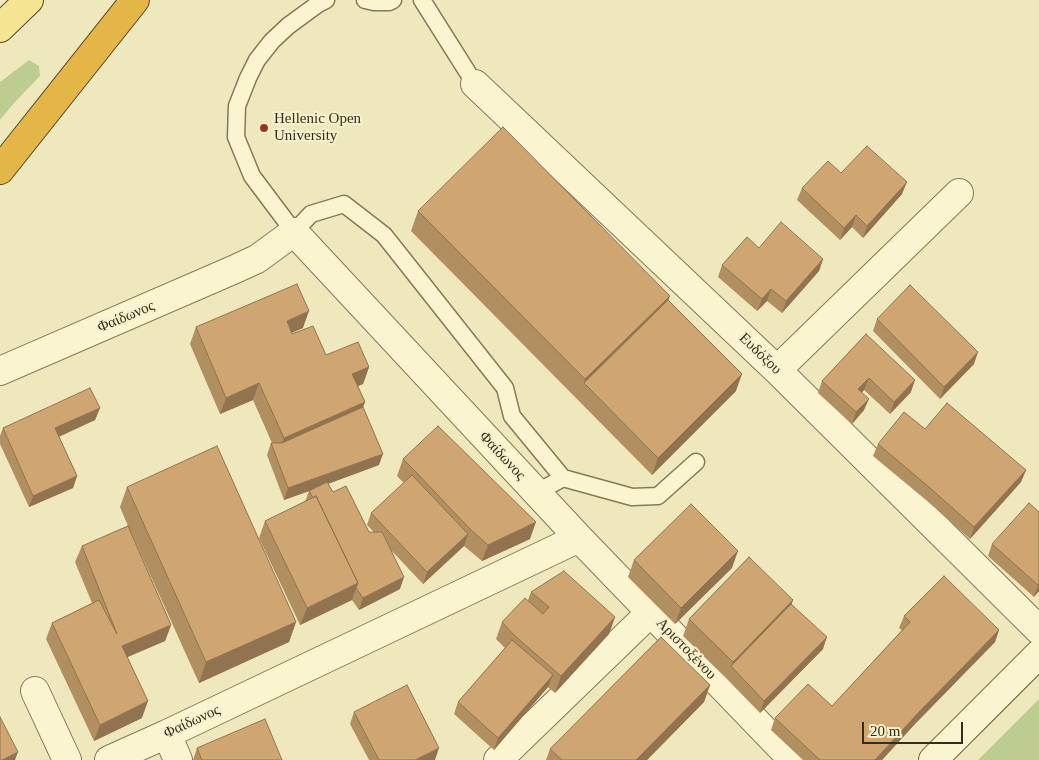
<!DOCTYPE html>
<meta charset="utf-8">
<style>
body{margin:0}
#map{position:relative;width:1039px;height:760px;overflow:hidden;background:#efe8bd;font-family:Georgia,serif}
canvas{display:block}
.scale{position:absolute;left:862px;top:722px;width:101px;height:22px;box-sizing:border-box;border:2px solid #362c1b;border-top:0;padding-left:6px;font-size:15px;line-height:18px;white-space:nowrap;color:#362c1b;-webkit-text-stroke:4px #f6f1cd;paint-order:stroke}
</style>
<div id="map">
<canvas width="1039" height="760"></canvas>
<div class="scale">20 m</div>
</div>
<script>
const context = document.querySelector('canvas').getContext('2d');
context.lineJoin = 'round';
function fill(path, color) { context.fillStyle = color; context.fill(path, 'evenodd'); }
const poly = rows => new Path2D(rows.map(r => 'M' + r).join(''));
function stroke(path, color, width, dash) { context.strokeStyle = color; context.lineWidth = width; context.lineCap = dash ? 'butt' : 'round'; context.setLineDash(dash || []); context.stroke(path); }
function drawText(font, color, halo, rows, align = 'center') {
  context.font = font + ' Georgia,serif'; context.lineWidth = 4; context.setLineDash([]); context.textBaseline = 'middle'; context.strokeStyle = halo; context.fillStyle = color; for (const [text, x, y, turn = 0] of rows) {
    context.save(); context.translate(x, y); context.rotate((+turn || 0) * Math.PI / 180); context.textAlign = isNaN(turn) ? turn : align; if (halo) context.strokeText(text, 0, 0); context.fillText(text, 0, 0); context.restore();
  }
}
fill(poly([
 [29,60,39,66,40,76,14,103,0,120,0,82],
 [1039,699,1039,760,978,760]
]), '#bdcd91');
const lane = poly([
 [326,0,318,4,288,26,272,41,257,60,248,78,237,106,236,137,252,176,294,232,311,214,344,204,384,235,505,388,512,416,563,478],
 [365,0,374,2,389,2,393,0],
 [422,0,475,84],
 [536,493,563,478,632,497,658,496,696,462]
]);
const street = poly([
 [475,84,777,370,1039,630],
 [777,370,959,193],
 [0,371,233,270,257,259,294,232,579,538,793,760],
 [35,691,67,760],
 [167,734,178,760],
 [109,760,167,734,579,538],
 [498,760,651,612]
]);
const secondary = poly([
 [933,760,1039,654]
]);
const primary = poly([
 [0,28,29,0]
]);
const highway = poly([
 [0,170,135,0]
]);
stroke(lane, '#887856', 19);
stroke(street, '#887856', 30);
stroke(secondary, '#695839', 30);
stroke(primary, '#55442a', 30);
stroke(highway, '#55442a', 30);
stroke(lane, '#faf4d0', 16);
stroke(street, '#faf4d0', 28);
stroke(secondary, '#faf4d0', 28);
stroke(primary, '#f5e592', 28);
stroke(highway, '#e4b648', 28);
fill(poly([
 [841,173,902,194,863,238,852,227,840,240,797,200,802,188],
 [418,211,668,300,736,391,652,475,411,231],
 [759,248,823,259,819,271,782,313,767,301,757,311,718,277,722,265],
 [877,319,974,364,940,399,873,331],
 [196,327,303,328,292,333,292,334,326,355,369,367,363,384,358,386,365,402,363,407,379,465,328,484,333,492,369,532,374,532,367,525,371,513,404,483,397,476,403,459,530,539,482,561,464,546,423,584,390,549,400,589,359,610,352,600,300,625,259,538,265,521,305,502,309,491,310,491,284,500,267,455,271,443,272,443,253,400,220,414,190,344],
 [866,334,911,392,890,414,864,390,862,392,864,410,852,424,818,393,822,381],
 [100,408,95,420,59,437,77,476,73,488,29,507,0,444,0,436,3,428],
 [925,429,1026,470,1021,482,970,539,926,500,873,456,878,444],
 [127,487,296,622,289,642,199,683,129,528,171,625,165,641,127,657,142,718,94,741,46,639,52,623,92,603,75,562,82,546,128,526,120,507],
 [1039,512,1039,591,1034,597,988,556,992,544],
 [634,560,732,568,675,624,628,577],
 [531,592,615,617,609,634,555,693,548,687,494,750,454,714,458,702,505,648,496,639,502,622,528,600],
 [793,600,791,604,823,649,760,713,726,678,683,636,689,619],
 [904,616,999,630,995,642,915,724,882,760,803,760,771,730,775,718,832,706,902,630,899,628],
 [710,685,704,702,647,760,546,760,550,749],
 [354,712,435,760,369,760,350,724],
 [197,748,282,760,193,760]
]), '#b28f61');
fill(poly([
 [907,182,902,194,863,238,867,226],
 [856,215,852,227,840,240,844,228],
 [823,259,819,271,782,313,786,301],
 [771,289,767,301,757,311,762,299],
 [670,296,662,317,584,383,585,379],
 [309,311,303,328,281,337,287,321],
 [978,352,974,364,940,399,944,387],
 [369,367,363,384,346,391,352,374],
 [742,374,736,391,652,475,658,458],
 [869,378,864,390,854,401,858,389],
 [915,380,911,392,890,414,894,402],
 [259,383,253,400,220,414,226,398],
 [869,399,864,410,852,424,856,412],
 [365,402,358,419,278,455,284,438],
 [100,408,95,420,51,440,55,428],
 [383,454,379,465,284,500,288,488],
 [1026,470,1021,482,970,539,974,527],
 [77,476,73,488,29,507,33,496],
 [536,522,530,539,482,561,488,545],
 [468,534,464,546,423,584,427,572],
 [738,551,732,568,675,624,681,608],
 [404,577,400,589,359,610,363,598],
 [358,583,352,600,300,625,307,608],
 [1039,584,1039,591,1034,597,1038,585],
 [793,600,787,616,731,666,733,662],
 [615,617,609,634,555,693,561,676],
 [296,622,289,642,199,683,206,662],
 [171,625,165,641,116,662,122,646],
 [999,630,995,642,915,724,882,760,875,760,919,712],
 [827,637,823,649,760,713,764,701],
 [553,675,548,687,494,750,498,738],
 [710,685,704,702,647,760,636,760],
 [148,701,142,718,94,741,100,725],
 [439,748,435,760,415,760],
 [18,752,15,760,2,760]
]), '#91744f');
const building = poly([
 [503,127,670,296,585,379,418,211,503,127],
 [867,146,907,182,867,226,856,215,844,228,802,188,828,161,841,173,867,146],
 [781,222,823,259,786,301,771,289,762,299,722,265,747,237,759,248,781,222],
 [297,284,309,311,287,321,292,334,313,326,326,355,358,342,369,367,352,374,365,402,284,438,259,383,226,398,196,327,297,284],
 [910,285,978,352,944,387,877,319,910,285],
 [668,300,742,374,658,458,584,383,668,300],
 [866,334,915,380,894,402,869,378,858,389,869,399,856,412,822,381,866,334],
 [90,388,100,408,55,428,77,476,33,496,3,428,90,388],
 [947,403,1026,470,974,527,930,488,878,444,904,412,925,429,947,403],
 [363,407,383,454,288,488,271,443,282,443,363,407],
 [438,426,536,522,488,545,470,529,414,470,403,459,438,426],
 [217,446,296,622,206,662,127,487,217,446],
 [412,475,468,534,427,572,371,513,412,475],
 [327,482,333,492,346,486,369,532,382,532,404,577,363,598,356,588,358,583,316,496,313,498,309,491,327,482],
 [316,496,358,583,307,608,265,521,316,496],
 [1029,503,1039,512,1039,584,1038,585,992,544,1029,503],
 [691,504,738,551,681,608,634,560,691,504],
 [128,526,171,625,122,646,148,701,100,725,52,623,99,600,117,634,82,546,128,526],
 [749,557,793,600,733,662,689,619,749,557],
 [564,571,615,617,561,676,514,635,502,622,525,598,543,614,549,607,531,592,564,571],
 [944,576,999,630,919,712,875,760,820,760,775,718,808,684,832,706,910,622,904,616,944,576],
 [791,604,827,637,764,701,731,666,791,604],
 [661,637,710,685,636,760,562,760,550,749,661,637],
 [512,640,553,675,498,738,458,702,512,640],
 [407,685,439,748,415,760,379,760,354,712,407,685],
 [0,717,18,752,2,760,0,760,0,717],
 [265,719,282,760,202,760,197,748,265,719]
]);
fill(building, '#cfa671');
stroke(building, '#91744f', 1);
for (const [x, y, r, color] of [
 [264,128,5,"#993423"]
]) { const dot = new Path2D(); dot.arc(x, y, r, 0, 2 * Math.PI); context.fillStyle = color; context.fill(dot); stroke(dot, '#f6f1cd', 2); }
drawText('15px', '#362c1b', '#f6f1cd', [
 ["Hellenic Open",274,119],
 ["University",274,136]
], 'left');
drawText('15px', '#362c1b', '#f6f1cd', [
 ["Φαίδωνος",126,317,-23],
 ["Ευδόξου",760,354,44],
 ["Φαίδωνος",502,456,47],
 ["Αριστοξένου",686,649,46],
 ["Φαίδωνος",192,722,-25]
]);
</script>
